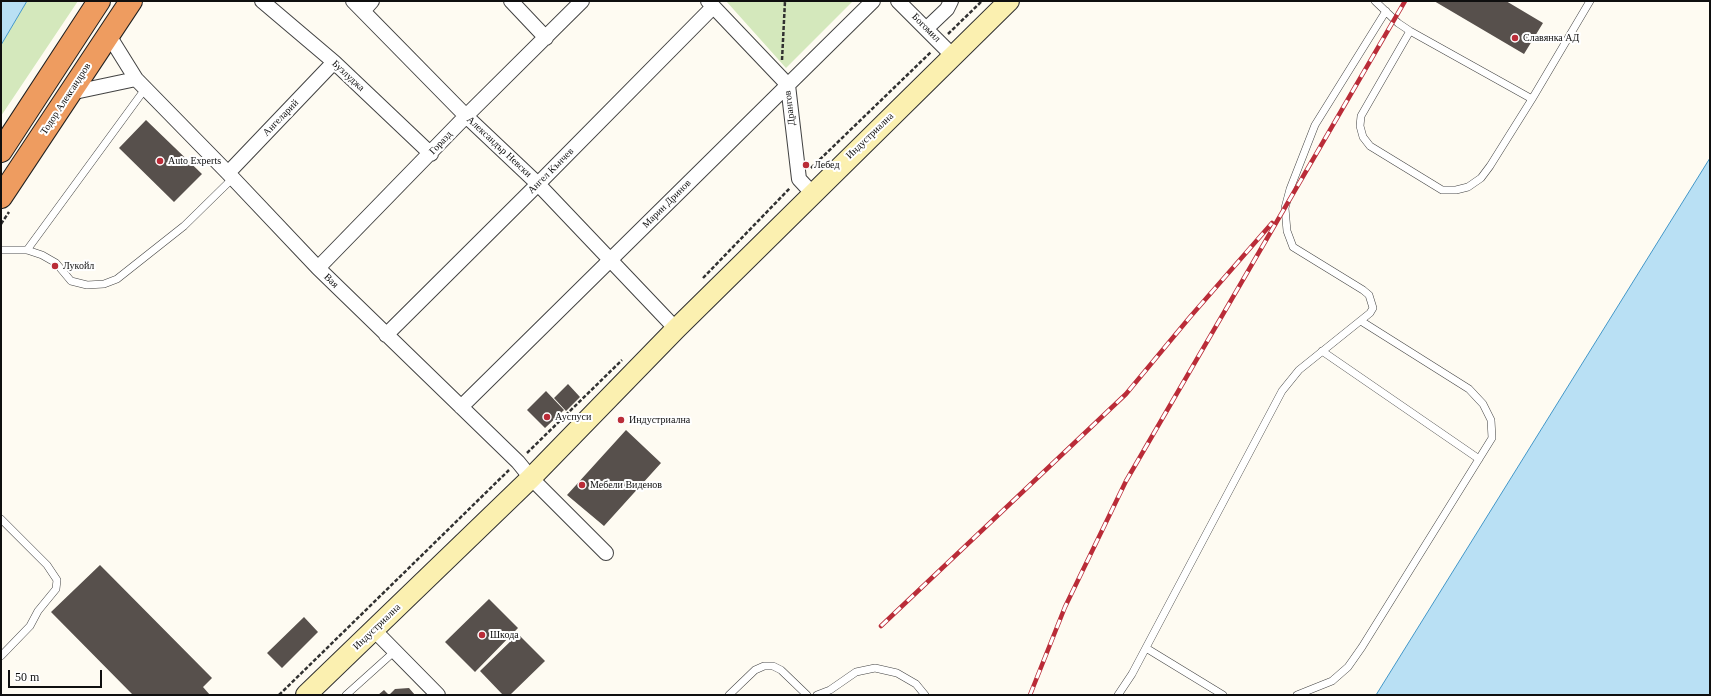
<!DOCTYPE html>
<meta charset="utf-8">
<style>
body{margin:0}
#map{position:relative;width:1711px;height:696px;overflow:hidden;background:#fefbf2;font-family:"Times New Roman",serif}
canvas{display:block}
.frame{position:absolute;inset:0;border:2px solid #0f0f0f;pointer-events:none}
.scale{position:absolute;left:8px;top:670px;width:94px;height:18px;box-sizing:border-box;border:2px solid #0f0f0f;border-top:0;padding-left:5px;font-size:12px;line-height:14px;white-space:nowrap;color:#0f0f0f;-webkit-text-stroke:3px #fff;paint-order:stroke}
</style>
<div id="map">
<canvas width="1711" height="696"></canvas>
<div class="frame"></div>
<div class="scale">50 m</div>
</div>
<script>
const context = document.querySelector('canvas').getContext('2d');
context.lineJoin = 'round';
function fill(path, color) { context.fillStyle = color; context.fill(path, 'evenodd'); }
const poly = rows => new Path2D(rows.map(r => 'M' + r).join(''));
function stroke(path, color, width, dash) { context.strokeStyle = color; context.lineWidth = width; context.lineCap = dash ? 'butt' : 'round'; context.setLineDash(dash || []); context.stroke(path); }
function drawText(font, color, halo, rows, align = 'center') {
  context.font = font + ' "Times New Roman",serif'; context.lineWidth = 4; context.setLineDash([]); context.textBaseline = 'middle'; context.strokeStyle = halo; context.fillStyle = color; for (const [text, x, y, turn = 0] of rows) {
    context.save(); context.translate(x, y); context.rotate((+turn || 0) * Math.PI / 180); context.textAlign = isNaN(turn) ? turn : align; if (halo) context.strokeText(text, 0, 0); context.fillText(text, 0, 0); context.restore();
  }
}
fill(poly([
 [27,1,78,1,1,116,1,45],
 [726,1,853,1,786,68]
]), '#d4e8bc');
const water = poly([
 [1,1,27,1,1,45,1,1],
 [1710,158,1710,695,1376,695,1710,158]
]);
fill(water, '#b9e0f4');
stroke(water, '#4397c8', 1);
fill(poly([
 [1434,1,1506,1,1543,23,1524,54],
 [146,120,202,174,174,202,119,148],
 [568,384,580,397,566,411,554,398],
 [546,391,564,410,545,428,527,410],
 [626,430,661,463,604,526,567,495],
 [100,565,212,678,203,687,210,695,133,695,51,612],
 [489,599,518,628,475,672,445,642],
 [304,617,318,632,282,668,267,653],
 [518,634,545,661,510,695,503,695,480,671],
 [409,688,415,695,378,695,384,690,389,695,395,689]
]), '#57504c');
const lane = poly([
 [1375,1,1398,23,1410,31,1532,99,1590,1],
 [1410,31,1361,116,1360,126,1363,137,1370,146,1442,190,1456,190,1468,187,1481,178,1490,166,1532,99],
 [1,250,27,250,42,255,56,263,71,281,87,285,104,284,117,279,184,226,233,178],
 [27,250,145,89],
 [1322,351,1479,459],
 [1,519,47,565,57,580,56,589,38,611,30,626,1,656],
 [1146,648,1223,695],
 [346,695,395,651],
 [729,695,755,670,764,666,773,666,781,670,807,695],
 [817,695,830,690,856,672,875,668,897,673,916,684,925,695],
 [1118,695,1132,674,1282,391,1299,370,1370,313,1373,308,1369,295,1363,290,1293,247,1287,231,1285,208,1290,189,1315,125,1386,11],
 [1297,695,1332,681,1348,667,1362,647,1492,438,1491,420,1483,404,1469,389,1361,321]
]);
const street = poly([
 [262,1,334,62,431,154],
 [353,1,466,116,538,184,676,329],
 [511,1,546,38],
 [708,1,788,85,799,179,812,193],
 [898,1,953,56],
 [364,10,372,1],
 [926,29,947,9,951,1],
 [108,34,136,79,228,173,318,268,518,462,531,478,606,553],
 [70,93,136,79],
 [228,173,334,62],
 [318,268,466,116,582,1],
 [386,335,538,184,713,7],
 [461,407,873,1],
 [374,630,438,695]
]);
const secondary = poly([
 [306,695,531,478,676,329,1009,1]
]);
const highway = poly([
 [1,151,99,1],
 [1,197,131,1]
]);
stroke(lane, '#424242', 8);
stroke(street, '#424242', 16);
stroke(secondary, '#313131', 22);
stroke(highway, '#202020', 24);
stroke(poly([
 [948,34,982,1],
 [782,60,785,1],
 [811,168,931,52],
 [1,224,9,212],
 [703,278,790,188],
 [527,453,622,360],
 [279,695,509,470]
]), '#313131', 2.5, [4, 2]);
stroke(lane, '#fff', 7);
stroke(street, '#fff', 14);
stroke(secondary, '#fbf0b0', 20);
stroke(highway, '#ee9c60', 22);
const rail = poly([
 [881,626,1126,394,1190,317,1272,223],
 [1030,695,1065,607,1126,481,1405,1]
]);
stroke(rail, '#ba2c38', 4.5);
stroke(rail, '#fff', 3, [9]);
for (const [x, y, r, color] of [
 [1515,38,4,"#ba2c38"],
 [160,161,4,"#ba2c38"],
 [806,165,4,"#ba2c38"],
 [55,266,4,"#ba2c38"],
 [547,417,4,"#ba2c38"],
 [621,420,4,"#ba2c38"],
 [582,485,4,"#ba2c38"],
 [482,635,4,"#ba2c38"]
]) { const dot = new Path2D(); dot.arc(x, y, r, 0, 2 * Math.PI); context.fillStyle = color; context.fill(dot); stroke(dot, '#fff', 1.5); }
drawText('10px', '#0f0f0f', '#fff', [
 ["Богомил",926,28,45],
 ["Бузлуджа",348,76,43],
 ["Тодор Александров",66,99,-57],
 ["Дрангов",790,108,-97],
 ["Ангеларий",281,118,-46],
 ["Индустриална",870,136,-44],
 ["Горазд",441,143,-47],
 ["Александър Невски",499,147,43],
 ["Ангел Кънчев",551,171,-45],
 ["Марин Дринов",667,204,-45],
 ["Вая",331,281,44],
 ["Индустриална",377,627,-44]
]);
drawText('10px', '#0f0f0f', '#fff', [
 ["Славянка АД",1523,38],
 ["Auto Experts",168,161],
 ["Лебед",814,165],
 ["Лукойл",63,266],
 ["Ауспуси",555,417],
 ["Индустриална",629,420],
 ["Мебели Виденов",590,485],
 ["Шкода",490,635]
], 'left');
</script>
